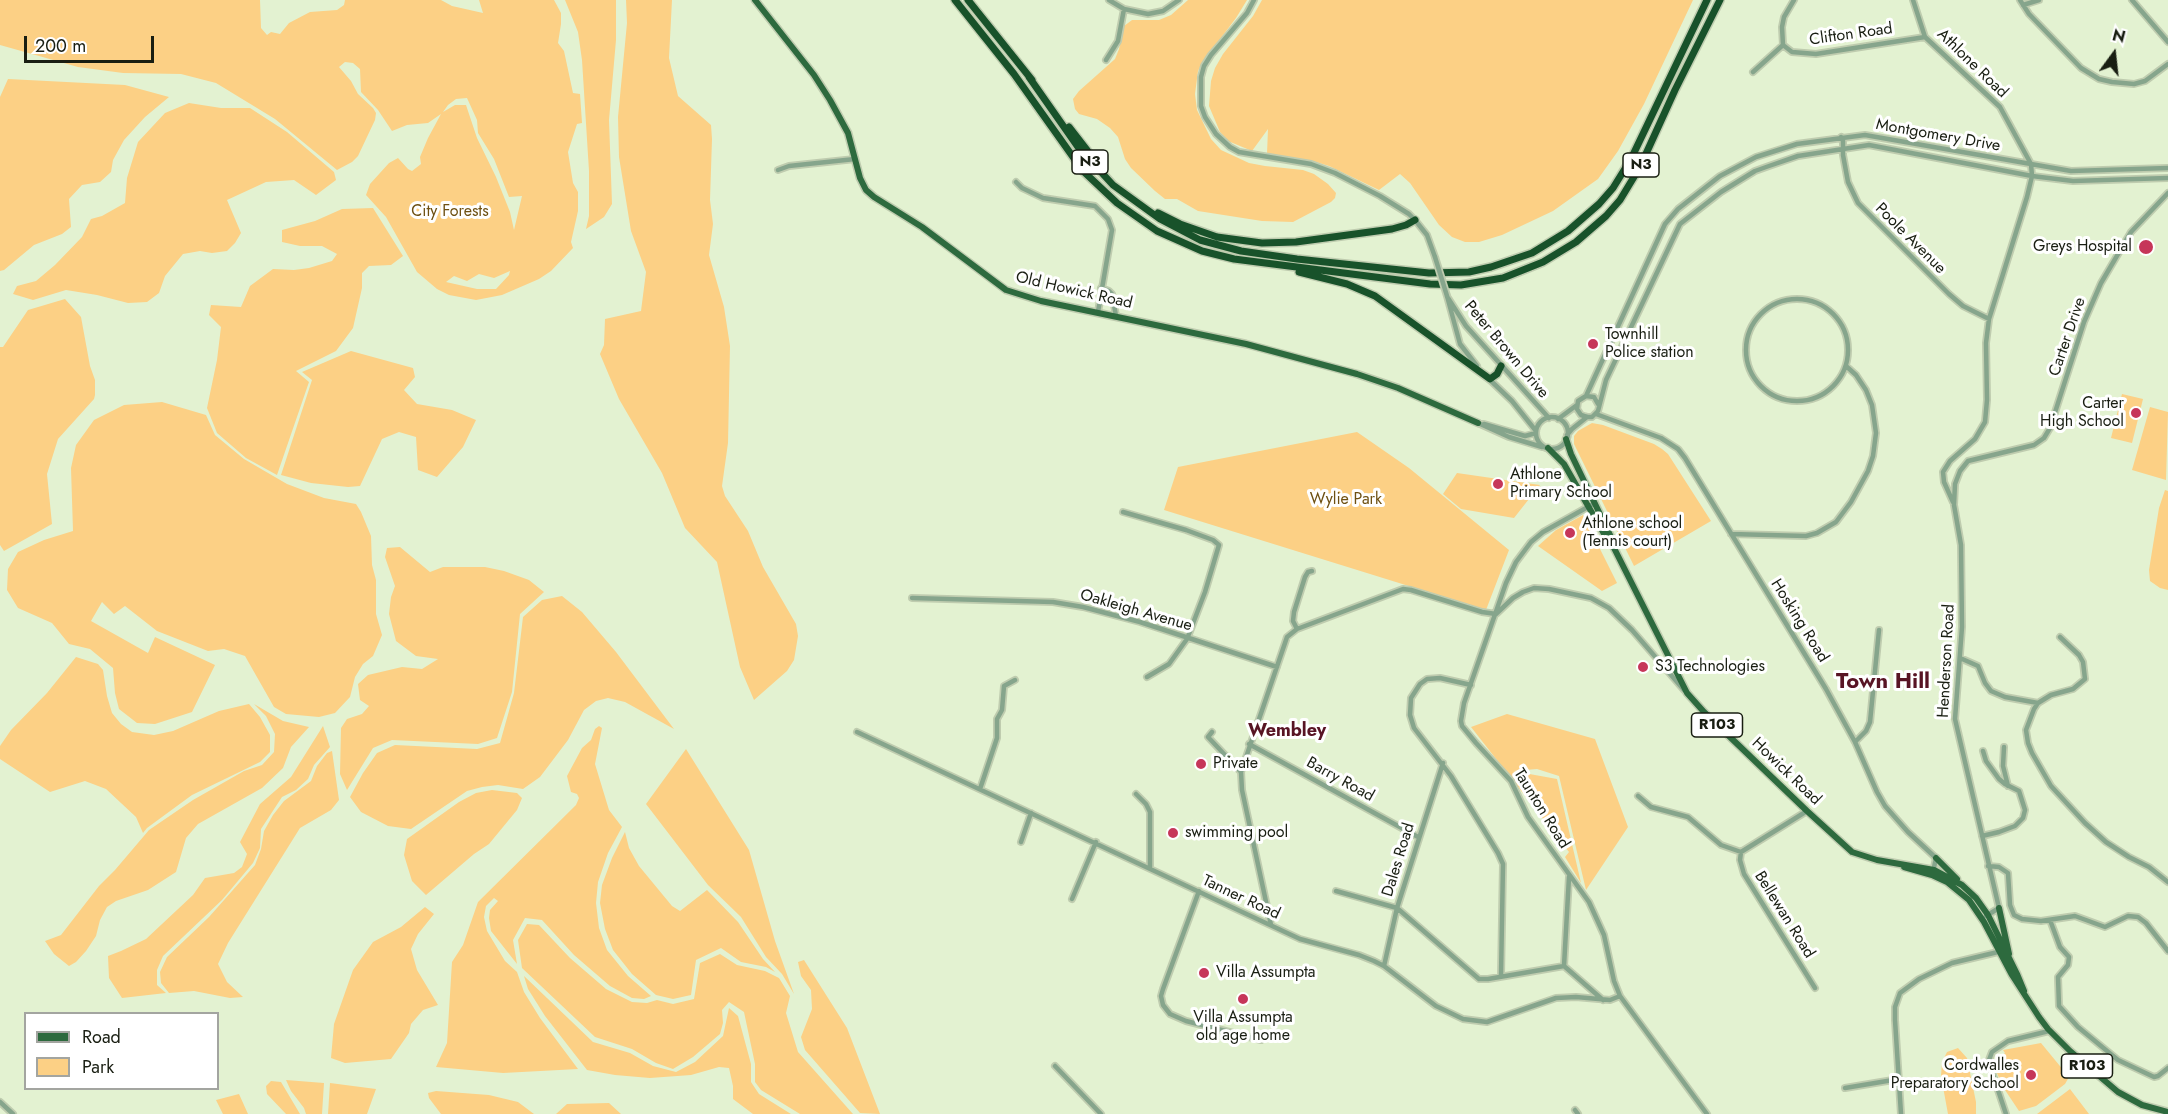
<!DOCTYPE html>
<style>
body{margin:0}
#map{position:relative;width:2168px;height:1114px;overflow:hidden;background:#e3f2d1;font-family:Jost,sans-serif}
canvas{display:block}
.legend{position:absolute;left:24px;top:1012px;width:195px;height:78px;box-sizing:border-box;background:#fff;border:2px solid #a3a5a0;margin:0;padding:8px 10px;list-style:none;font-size:18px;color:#191e12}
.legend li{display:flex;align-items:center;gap:12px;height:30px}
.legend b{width:30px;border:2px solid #a3a5a0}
.north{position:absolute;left:2084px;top:24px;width:60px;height:60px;-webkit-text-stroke:4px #fff;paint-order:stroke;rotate:15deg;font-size:16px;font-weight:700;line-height:24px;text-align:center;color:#191e12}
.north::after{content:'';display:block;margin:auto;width:21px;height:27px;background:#191e12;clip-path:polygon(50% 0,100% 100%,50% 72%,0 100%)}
.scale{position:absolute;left:24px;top:36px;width:130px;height:27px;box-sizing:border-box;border:3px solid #191e12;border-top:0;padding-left:8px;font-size:18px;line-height:21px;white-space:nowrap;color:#191e12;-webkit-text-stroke:4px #fff;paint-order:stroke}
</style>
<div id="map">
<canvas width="2168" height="1114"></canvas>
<ul class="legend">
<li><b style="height:8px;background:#2d6a3e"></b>Road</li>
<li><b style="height:16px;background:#fcd085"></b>Park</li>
</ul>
<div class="north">N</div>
<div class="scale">200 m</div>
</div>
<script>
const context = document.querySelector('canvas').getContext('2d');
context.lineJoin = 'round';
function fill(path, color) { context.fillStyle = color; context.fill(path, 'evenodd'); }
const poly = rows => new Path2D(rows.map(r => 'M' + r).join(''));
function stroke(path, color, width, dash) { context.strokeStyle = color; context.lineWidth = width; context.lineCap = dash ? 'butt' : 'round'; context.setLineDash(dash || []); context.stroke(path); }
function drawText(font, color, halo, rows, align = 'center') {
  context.font = font + ' Jost,sans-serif'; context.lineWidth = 6; context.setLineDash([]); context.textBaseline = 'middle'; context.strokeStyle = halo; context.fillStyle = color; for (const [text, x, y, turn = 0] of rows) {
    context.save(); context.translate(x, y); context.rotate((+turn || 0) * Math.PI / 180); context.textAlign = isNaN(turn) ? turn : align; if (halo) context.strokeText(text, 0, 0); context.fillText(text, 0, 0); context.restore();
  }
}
fill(poly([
 [0,0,260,0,261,28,267,35,271,32,280,34,289,23,310,12,337,10,344,5,345,0,441,0,452,6,483,13,479,0,554,0,561,13,561,24,558,43,564,51,573,93,580,94,582,123,577,124,568,152,573,183,578,192,578,211,571,242,573,248,551,271,539,279,502,295,476,300,449,295,437,289,417,272,386,217,366,195,370,184,389,163,398,158,408,169,412,171,421,164,420,157,428,138,441,114,428,123,407,125,392,131,378,110,361,92,360,69,353,63,345,62,339,67,351,81,358,94,373,108,376,113,375,120,358,156,352,162,337,170,275,119,216,83,181,74,123,73,78,67,0,45],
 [467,98,477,120,478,133,494,159,509,197,522,196,514,230,510,212,496,177,477,138,466,105,455,105,443,112,448,105,456,99],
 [510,271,509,275,496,289,477,289,446,282,454,276,467,281,479,274,494,278],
 [565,0,616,0,616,40,609,120,612,204,604,217,586,229,589,216,589,171,582,60,578,32],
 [626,0,672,0,669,58,678,96,711,125,712,139,710,200,713,224,709,255,724,307,730,346,728,443,722,486,725,496,748,531,763,567,796,624,798,636,794,660,787,671,754,700,740,667,717,562,685,528,662,473,619,399,600,354,604,345,605,319,641,311,646,272,631,231,619,157,618,117,627,23],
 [1188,0,1247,0,1236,18,1202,63,1198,71,1195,94,1197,110,1211,139,1221,150,1249,163,1265,166,1303,170,1314,174,1328,184,1336,193,1335,198,1331,202,1293,222,1262,221,1198,211,1177,199,1165,199,1155,191,1131,168,1125,159,1118,137,1110,128,1097,119,1079,114,1075,109,1073,99,1079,91,1115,59,1119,49,1124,26,1132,20,1159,20,1171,15],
 [1262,0,1693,0,1644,104,1618,151,1598,179,1553,211,1502,235,1479,242,1465,242,1452,237,1439,225,1410,183,1400,174,1379,190,1329,166,1313,161,1267,154,1268,129,1252,151,1228,141,1220,132,1209,106,1211,81,1215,68,1223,54,1253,16],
 [8,79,125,85,169,97,145,117,124,140,113,160,111,172,100,182,82,185,69,199,71,227,62,234,34,245,4,270,0,271,0,97],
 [189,103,221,108,250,108,287,132,334,172,336,180,316,195,294,180,266,182,227,200,241,233,235,243,227,251,212,253,200,251,183,254,165,276,159,293,147,302,128,303,97,295,66,290,33,300,13,294,17,286,36,281,55,265,82,237,91,219,102,216,125,203,127,178,138,142,165,113],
 [373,208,403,256,391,265,369,266,362,273,362,288,353,328,336,351,296,371,309,382,277,475,246,458,217,433,207,408,217,360,221,327,209,315,211,305,241,307,250,286,273,269,294,270,309,268,332,261,337,254,322,246,300,246,282,242,282,230,315,221,342,209],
 [65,299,81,317,90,366,95,380,95,395,94,399,58,439,47,474,52,524,4,551,0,545,0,347,3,347,28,310],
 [351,351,413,368,415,377,404,390,417,404,452,410,476,420,463,447,437,477,418,470,416,437,399,432,382,439,360,486,348,487,311,483,281,475,312,380,302,372],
 [2122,394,2143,399,2132,443,2111,438],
 [162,402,206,415,215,435,244,459,287,484,324,498,356,504,361,512,371,536,372,565,376,580,376,614,382,635,373,656,363,664,355,677,350,697,335,713,319,717,286,714,274,707,245,656,224,649,208,651,157,631,125,606,114,614,102,602,91,621,148,653,155,637,215,665,192,712,155,724,137,723,119,709,115,693,113,668,90,649,69,644,52,623,18,608,7,590,8,569,18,552,44,540,73,531,71,468,76,445,94,420,124,405],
 [2150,407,2168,412,2166,480,2132,470],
 [1592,423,1603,425,1654,444,1662,449,1668,454,1711,521,1634,566,1574,444,1574,436,1578,431],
 [1357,432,1409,468,1509,550,1486,610,1164,510,1178,467],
 [1457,473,1540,485,1514,518,1461,509,1443,494],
 [2165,490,2168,491,2168,590,2160,588,2150,581,2149,570,2159,508],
 [1583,515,1617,583,1602,591,1538,546,1556,530],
 [400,547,430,572,443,567,485,567,504,571,529,580,544,592,520,614,512,692,497,738,478,744,392,740,373,748,347,790,340,774,341,728,347,719,362,714,369,706,360,700,358,684,368,675,402,667,422,669,438,659,416,656,396,641,389,614,391,597,395,586,385,557,387,548],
 [562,596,582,612,616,652,674,729,625,702,608,698,596,701,584,710,568,740,540,777,523,789,498,785,482,787,467,791,411,829,388,826,361,812,350,797,363,773,377,753,395,745,477,749,500,743,514,693,523,617,542,600],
 [76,657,98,664,103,670,107,696,112,713,121,724,132,732,154,735,173,731,219,711,249,704,260,717,270,735,270,752,260,762,192,795,147,828,143,833,136,817,106,789,85,781,50,792,0,759,0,746,11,730,47,693],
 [254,704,283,721,309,727,291,747,283,768,262,788,198,824,186,838,176,872,148,890,116,901,107,907,100,920,96,936,86,951,76,962,69,966,54,954,45,941,61,935,99,886,115,870,149,830,193,800,244,771,262,765,274,752,275,734,266,716],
 [1507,714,1595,739,1628,827,1586,890,1559,776,1537,769,1513,771,1557,779,1581,883,1565,857,1569,852,1471,727],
 [323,726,330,747,314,765,308,779,296,790,282,797,261,829,260,848,253,863,222,900,163,956,157,970,157,985,166,993,122,998,109,978,108,956,121,951,146,939,193,895,205,878,234,873,242,867,247,854,240,842,260,804,291,777],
 [599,726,602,728,595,764,609,810,622,827,608,853,598,882,596,903,599,928,607,950,628,976,651,996,644,999,632,998,610,986,574,955,542,920,525,918,513,940,517,964,491,931,489,918,490,910,498,901,494,898,486,906,484,917,487,931,505,961,517,972,524,992,540,1018,578,1069,503,1073,436,1067,447,1043,452,962,463,945,478,902,576,805,579,798,577,794,571,792,567,776,582,748,591,740,595,729],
 [686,749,749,850,775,941,794,994,782,974,766,957,741,917,708,885,646,804],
 [332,751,339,800,331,810,300,828,228,943,218,964,227,982,243,997,230,998,194,991,169,993,161,983,160,972,167,957,209,917,255,865,261,849,264,831,273,815,284,801,311,781,317,766,327,753],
 [492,790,517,793,522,798,517,810,489,844,474,854,426,895,412,881,404,855,407,839,459,802,476,793],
 [625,832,629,848,639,866,672,906,680,911,707,890,738,922,763,959,775,972,766,967,741,962,721,948,696,960,691,995,673,999,656,995,632,974,613,950,605,929,600,903,602,885,612,858],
 [425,907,434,914,418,934,411,949,417,970,438,1005,423,1010,411,1024,409,1033,391,1059,345,1063,331,1058,334,1024,353,970,373,942,401,927],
 [527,924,539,925,570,958,606,989,632,1002,647,1003,657,1000,673,1004,694,999,700,963,720,954,737,965,765,971,779,978,790,996,786,1013,798,1052,853,1114,800,1114,761,1090,755,1082,755,1064,744,1012,729,1002,722,1010,723,1023,720,1034,693,1057,673,1069,656,1063,632,1049,595,1037,522,968,518,940],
 [804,960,847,1028,880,1114,860,1113,805,1050,801,1037,812,1009,811,990,801,976,798,962],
 [524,976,593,1042,630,1053,653,1066,676,1072,695,1062,723,1036,729,1008,738,1016,751,1064,751,1082,759,1094,791,1114,753,1114,733,1099,733,1086,729,1068,719,1067,691,1075,650,1078,615,1075,587,1070,545,1016,528,989],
 [2041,1043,2069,1077,2065,1084,2036,1106,2019,1111,2003,1087,1993,1064,2005,1053,2003,1050],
 [1958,1048,1967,1058,1976,1102,1976,1114,1948,1114,1941,1076,1942,1062,1947,1052],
 [286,1080,324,1083,322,1114,306,1114,304,1108,291,1091],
 [271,1081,281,1082,300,1114,286,1114,267,1094,266,1086],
 [330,1083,376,1089,367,1114,328,1114],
 [2070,1089,2089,1114,2037,1114],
 [436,1091,489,1095,518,1102,534,1114,441,1114,429,1098,428,1093],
 [239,1094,248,1114,223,1114,216,1100],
 [609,1103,621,1114,556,1114,567,1104]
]), '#fcd085');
const minor = poly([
 [1109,0,1124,9,1148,14,1163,11,1179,0],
 [1254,0,1247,13,1211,55,1204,66,1201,77,1201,106,1205,117,1216,134,1230,147,1239,152,1311,164,1335,173,1380,196,1409,214,1415,220,1427,235,1435,257],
 [1794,0,1784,17,1782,27,1783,45,1792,52,1816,54,1925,37],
 [1913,0,1925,37,2000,107,2031,164,2032,176,2027,197,1989,319,1986,343,1987,400,1985,422,1975,439,1950,461,1943,472,1944,482,1953,502],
 [2020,0,2029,14,2081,68,2099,79,2112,82,2134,84,2145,81,2168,64],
 [2132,0,2168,42],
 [2023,5,2039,0],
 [1106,60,1118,41,1124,9],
 [1753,72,1783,45],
 [1841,137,1843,141,1843,155,1848,182,1858,203,1949,294,1963,306,1989,319],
 [778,170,789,166,855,159],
 [1016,182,1022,188,1043,198,1095,206,1108,219,1112,230,1098,312],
 [1101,288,1109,291,1112,294,1116,316],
 [1447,296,1460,344,1477,366],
 [1448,298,1466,326,1549,418],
 '1746 350a51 51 0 1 1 102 0a51 51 0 1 1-102 0Z',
 [1489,379,1512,401,1536,431],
 [1586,396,1665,224,1678,209,1720,176,1756,157,1797,144,1865,135,2071,171,2168,168],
 [1598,404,1594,397,1586,396,1578,401,1577,409,1581,415,1587,417,1592,417,1598,411,1606,380,1680,224,1721,192,1755,171,1769,166,1798,156,1869,145,2032,176,2073,181,2168,178],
 [1596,414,1661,438,1678,449,1685,458,1826,689,1855,742,1877,792,1885,806,1908,832,1936,858,1933,872],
 '1536 433a16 16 0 1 1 32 0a16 16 0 1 1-32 0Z',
 [1558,419,1577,405],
 [1478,423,1509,437,1542,447],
 [1484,424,1525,436,1536,433],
 [1567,435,1572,429,1587,417],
 [1595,503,1543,532,1531,542,1516,562,1506,583,1464,703,1461,721,1462,726,1476,743,1511,781,1528,817,1589,902,1604,935,1614,981,1620,996,1707,1114],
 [1123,512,1186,530,1213,540,1219,545,1205,592,1187,639,1169,664,1147,677],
 [1731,534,1806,536,1817,533,1836,522,1851,502,1868,471,1873,456,1876,433,1872,405,1866,390,1856,375,1846,366],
 [912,598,1053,602,1083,607,1140,622,1277,667],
 [1297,629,1293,621,1294,612,1305,577,1308,572,1312,571],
 [2060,637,2079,655,2083,662,2085,679,2073,689,2051,695,2038,703,2034,709,2026,730,2028,743,2032,753,2051,786,2085,823,2106,842,2129,857,2149,867,2168,882],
 [1960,658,1978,666,1985,683,1991,691,2005,697,2038,703],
 [1471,685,1440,678,1427,679,1420,684,1411,698,1410,715,1414,728,1451,776,1498,853,1503,864,1501,976],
 [857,732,1300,939,1359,955,1374,961,1384,966,1436,1006,1463,1019,1487,1022,1556,998,1576,997,1610,1000,1620,996],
 [1212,732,1208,737,1241,772],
 [1855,742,1866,731,1870,722,1879,630],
 [1249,744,1418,837],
 [2004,747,2003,766,2008,786],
 [980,789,997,738,997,719,1002,710,1004,686,1015,680],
 [1136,794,1146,804,1150,812,1150,867],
 [1638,796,1651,807,1688,817,1721,845,1741,852,1807,811],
 [1982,836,1999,832,2015,826,2023,818,2025,810,2019,791,2005,784,1999,779,1986,761,1983,751],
 [1021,842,1031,813],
 [1741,852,1740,860,1744,874,1815,988],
 [1988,866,1999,867,2008,873,2010,905,2014,915,2022,919,2041,921,2075,916,2105,927,2128,916,2138,917,2146,923,2168,951],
 [1199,891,1163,989,1161,996,1163,1005,1170,1014,1186,1021,1261,1040],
 [1336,891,1397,908,1479,979,1488,979,1564,966,1603,1000],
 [1072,899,1096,842],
 [1986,916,1999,908,1955,719,1962,627,1961,545,1954,505,1955,484,1960,471,1968,461,2034,445,2044,438,2050,428,2084,322,2101,283,2131,232,2168,193],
 [2050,920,2060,947,2069,957,2068,965,2058,977,2059,1006,2078,1027,2118,1060,2154,1077,2158,1076,2168,1068],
 [1271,925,1242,790,1241,772,1285,643,1287,637,1297,629,1403,589,1411,590,1482,612,1496,614,1513,598,1523,592,1534,588,1549,589,1591,598,1609,608,1632,630,1684,690],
 [1384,966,1397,908,1443,763],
 [1564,966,1569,877],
 [1055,1066,1101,1114],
 [1845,1088,1899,1079],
 [0,1102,13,1114],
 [1575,1110,1578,1114],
 [1901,1114,1895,1020,1895,1007,1900,993,1919,979,1952,963,2002,951],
 [2006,1114,1992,1072,1989,1060,1992,1052,2008,1041,2049,1031]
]);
const major = poly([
 [755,0,814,75,830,100,848,133,860,178,866,190,874,197,922,227,1006,290,1041,301,1246,344,1357,374,1398,388,1478,423],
 [1566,439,1571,454,1611,537,1612,544,1687,693,1704,712,1807,811,1852,852,1877,860,1934,870,1962,885,1976,898,1988,915,2017,974,2024,991],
 [1548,448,1564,464,1607,539,1612,544],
 [1936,858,1957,879],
 [1904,867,1932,875,1947,882,1969,900,1984,922,2012,975,2039,1017,2048,1029,2070,1051,2118,1092,2142,1105,2168,1112],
 [1999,908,2009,954]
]);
const highway = poly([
 [955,0,1014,74,1083,171,1117,203,1157,231,1202,251,1234,259,1430,284,1461,285,1503,278,1543,262,1576,242,1606,216,1620,200,1640,167,1675,90,1720,0],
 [968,0,1032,80],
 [1029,77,1078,147,1113,185,1160,219,1200,240,1241,251,1297,259,1429,273,1469,272,1491,267,1532,253,1568,231,1599,204,1613,188,1631,159,1707,0],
 [1069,127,1097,163],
 [1158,213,1180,224,1217,237,1262,243,1296,242,1392,229,1406,225,1415,220],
 [1299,272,1347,284,1375,296,1490,379,1497,374,1501,366]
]);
stroke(minor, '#bfccaf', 8);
stroke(major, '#bfccaf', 9);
stroke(highway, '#bfccaf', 10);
stroke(minor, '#86a58c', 4.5);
stroke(major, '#2d6a3e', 6);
stroke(highway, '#18522a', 7);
const minorBridge = poly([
 [1435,257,1447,296]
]);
stroke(minorBridge, '#bfccaf', 8, []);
stroke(minorBridge, '#86a58c', 4.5);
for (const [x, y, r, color] of [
 [2146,247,8,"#c63659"],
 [1593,344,6,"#c63659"],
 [2136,413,6,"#c63659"],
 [1498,484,6,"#c63659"],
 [1570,533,6,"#c63659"],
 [1643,667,6,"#c63659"],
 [1201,764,6,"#c63659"],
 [1173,833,6,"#c63659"],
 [1204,973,6,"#c63659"],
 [1243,999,6,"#c63659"],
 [2031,1075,6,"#c63659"]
]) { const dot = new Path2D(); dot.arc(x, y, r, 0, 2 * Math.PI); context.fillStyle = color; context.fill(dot); stroke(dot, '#fff', 2); }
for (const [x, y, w] of [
 [1090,162,36],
 [1641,165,36],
 [1717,725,51],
 [2087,1066,51]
]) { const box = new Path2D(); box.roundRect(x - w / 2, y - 12, w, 24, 4.5); context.fillStyle = '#fff'; context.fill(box); stroke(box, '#191e12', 1.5); }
drawText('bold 15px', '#191e12', null, [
 ["N3",1090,162],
 ["N3",1641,165],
 ["R103",1717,725],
 ["R103",2087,1066]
]);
drawText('16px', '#191e12', '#fff', [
 ["Clifton Road",1851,35,-8],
 ["Athlone Road",1972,64,44],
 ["Montgomery Drive",1938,136,10],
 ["Poole Avenue",1910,239,45],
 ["Old Howick Road",1074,291,13],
 ["Carter Drive",2068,337,-71],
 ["Peter Brown Drive",1506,350,50],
 ["Oakleigh Avenue",1136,611,16],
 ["Hosking Road",1799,621,58],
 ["Henderson Road",1947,661,-87],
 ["Howick Road",1786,772,44],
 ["Barry Road",1340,780,29],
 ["Taunton Road",1541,809,58],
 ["Dales Road",1399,860,-73],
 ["Tanner Road",1241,898,25],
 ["Bellewan Road",1784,915,58]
]);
drawText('16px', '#6e5012', '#fff', [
 ["City Forests",450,212],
 ["Wylie Park",1346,500]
]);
drawText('16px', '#191e12', '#fff', [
 ["Greys Hospital",2132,247,"right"],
 ["Townhill",1605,335],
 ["Police station",1605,353],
 ["Carter",2124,404,"right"],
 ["High School",2124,422,"right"],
 ["Athlone",1510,475],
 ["Primary School",1510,493],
 ["Athlone school",1582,524],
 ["(Tennis court)",1582,542],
 ["S3 Technologies",1655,667],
 ["Private",1213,764],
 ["swimming pool",1185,833],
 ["Villa Assumpta",1216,973],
 ["Villa Assumpta",1243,1018,"center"],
 ["old age home",1243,1036,"center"],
 ["Cordwalles",2019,1066,"right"],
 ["Preparatory School",2019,1084,"right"]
], 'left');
drawText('bold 18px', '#581424', '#fff', [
 ["Wembley",1287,732]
]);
drawText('bold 22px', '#581424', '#fff', [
 ["Town Hill",1883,683]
]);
</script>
